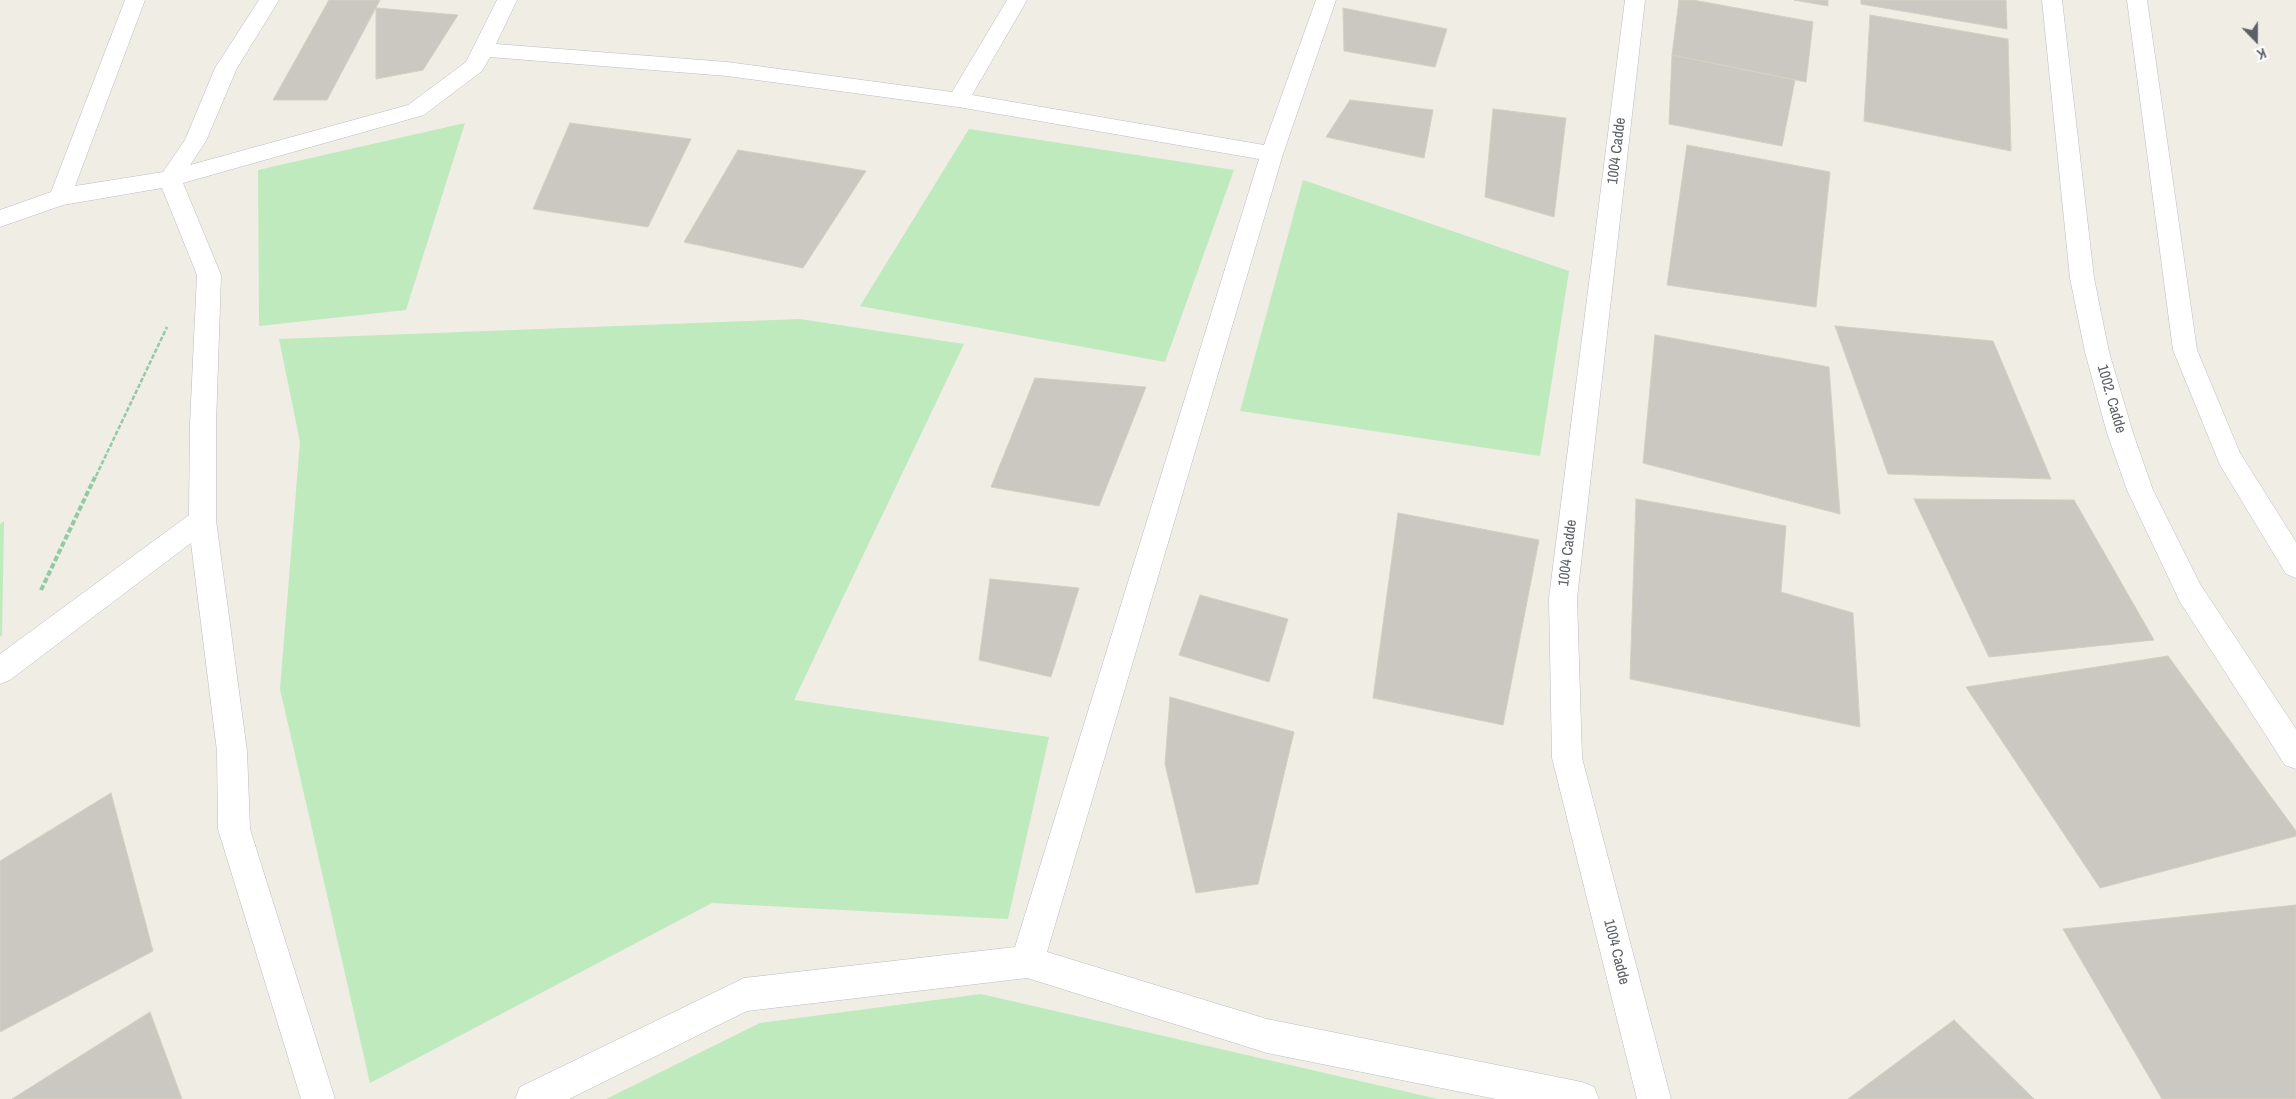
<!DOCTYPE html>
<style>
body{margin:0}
#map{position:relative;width:2296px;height:1099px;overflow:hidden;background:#f0ede4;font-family:"Archivo Narrow",sans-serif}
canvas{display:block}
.north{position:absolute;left:2231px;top:15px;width:50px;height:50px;-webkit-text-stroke:4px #fff;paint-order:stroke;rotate:158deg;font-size:14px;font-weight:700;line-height:20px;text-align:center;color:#5c6066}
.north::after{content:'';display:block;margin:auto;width:18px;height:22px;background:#5c6066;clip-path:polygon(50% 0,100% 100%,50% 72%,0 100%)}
</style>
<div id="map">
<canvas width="2296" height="1099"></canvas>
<div class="north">K</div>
</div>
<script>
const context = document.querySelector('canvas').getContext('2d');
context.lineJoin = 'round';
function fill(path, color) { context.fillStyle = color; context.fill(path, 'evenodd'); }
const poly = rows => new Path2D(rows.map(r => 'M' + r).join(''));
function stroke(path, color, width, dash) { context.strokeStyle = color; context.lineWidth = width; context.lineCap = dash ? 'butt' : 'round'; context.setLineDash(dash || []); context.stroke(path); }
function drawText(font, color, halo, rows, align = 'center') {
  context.font = font + ' "Archivo Narrow",sans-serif'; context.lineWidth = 5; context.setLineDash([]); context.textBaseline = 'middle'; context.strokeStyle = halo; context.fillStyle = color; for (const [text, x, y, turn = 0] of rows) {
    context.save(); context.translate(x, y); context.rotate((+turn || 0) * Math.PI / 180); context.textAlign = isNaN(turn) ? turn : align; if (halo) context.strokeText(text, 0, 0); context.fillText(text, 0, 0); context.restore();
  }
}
fill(poly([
 [465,123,406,310,259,326,258,170],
 [969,129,1234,170,1165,362,860,306],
 [1303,180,1569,271,1540,456,1240,411],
 [800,319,964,344,794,700,1049,737,1008,919,712,903,370,1083,280,689,300,442,279,339],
 [4,521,2,635,0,637,0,524],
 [981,994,1438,1099,606,1099,760,1023]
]), '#beeabe');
const building = poly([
 [329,0,380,0,327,100,273,100,329,0],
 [1679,0,1693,0,1813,22,1806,82,1672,55,1679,0],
 [1794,0,1828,0,1828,6,1794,0],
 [1861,0,2006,0,2007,29,1861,4,1861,0],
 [376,8,458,15,423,70,376,79,376,8],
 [1343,8,1447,29,1435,67,1344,51,1343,8],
 [1870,15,2008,39,2011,151,1864,121,1870,15],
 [1672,55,1795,80,1782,146,1669,124,1672,55],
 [1350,100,1433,110,1424,158,1326,137,1350,100],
 [1493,109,1566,118,1554,217,1485,197,1493,109],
 [570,123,691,139,648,227,533,209,570,123],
 [1687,145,1830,172,1816,307,1667,285,1687,145],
 [738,150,866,171,803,268,684,242,738,150],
 [1835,326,1993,341,2051,479,1888,474,1835,326],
 [1655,335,1829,367,1840,514,1643,463,1655,335],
 [1035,378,1146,387,1099,506,991,487,1035,378],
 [1636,499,1786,526,1781,592,1853,613,1860,727,1630,679,1636,499],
 [1914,499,2074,500,2154,640,1989,657,1914,499],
 [1398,513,1539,540,1503,725,1373,698,1398,513],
 [990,579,1079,588,1051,677,979,660,990,579],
 [1200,595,1288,619,1269,682,1179,655,1200,595],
 [2168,656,2296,831,2296,836,2100,888,1966,687,2168,656],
 [1170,697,1294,732,1258,884,1196,893,1165,764,1170,697],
 [111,793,153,951,0,1032,0,861,111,793],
 [2296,905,2296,1099,2162,1099,2063,929,2296,905],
 [150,1012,182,1099,12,1099,150,1012],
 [1954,1020,2034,1099,1848,1099,1954,1020]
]);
fill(building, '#cbc8c1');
stroke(building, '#d5cfc1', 1);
const minor = poly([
 [125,0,145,0,75,186,163,172,185,140,215,68,259,0,279,0,237,68,206,141,190,165,408,105,466,62,497,0,517,0,496,44,727,62,952,92,1007,0,1027,0,972,95,1264,145,1316,0,1336,0,1283,154,1047,952,1267,1019,1582,1082,1594,1087,1599,1099,1496,1099,1267,1053,1027,978,747,1011,569,1099,515,1099,520,1087,744,978,1015,947,1259,159,958,107,727,76,490,57,482,71,424,115,183,183,221,275,216,424,216,520,247,751,250,829,335,1099,301,1099,218,829,217,751,191,543,10,680,0,684,0,654,189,515,190,424,197,275,162,188,63,205,0,227,0,210,51,192,125,0],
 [1625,0,1645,0,1577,598,1582,758,1671,1099,1637,1099,1552,758,1549,598,1625,0]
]);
const secondary = poly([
 [2042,0,2062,0,2094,278,2109,352,2133,433,2153,490,2200,584,2296,729,2296,769,2285,765,2180,602,2127,490,2107,433,2085,352,2070,278,2042,0],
 [2127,0,2147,0,2197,350,2240,453,2296,542,2296,578,2286,574,2220,465,2173,350,2127,0]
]);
stroke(minor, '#b9bcc1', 1);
stroke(secondary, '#b9bdc3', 1);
stroke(poly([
 [96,476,167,327]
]), '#94c9a5', 2.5, [4.5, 2]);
stroke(poly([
 [41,590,96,475]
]), '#94c9a5', 4, [5.5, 2.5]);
fill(minor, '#fff');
fill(secondary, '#fff');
drawText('15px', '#5c6066', '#fff', [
 ["1004 Cadde",1617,151,-83],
 ["1002. Cadde",2111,399,74],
 ["1004 Cadde",1568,553,-83],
 ["1004 Cadde",1616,952,76]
]);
</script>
